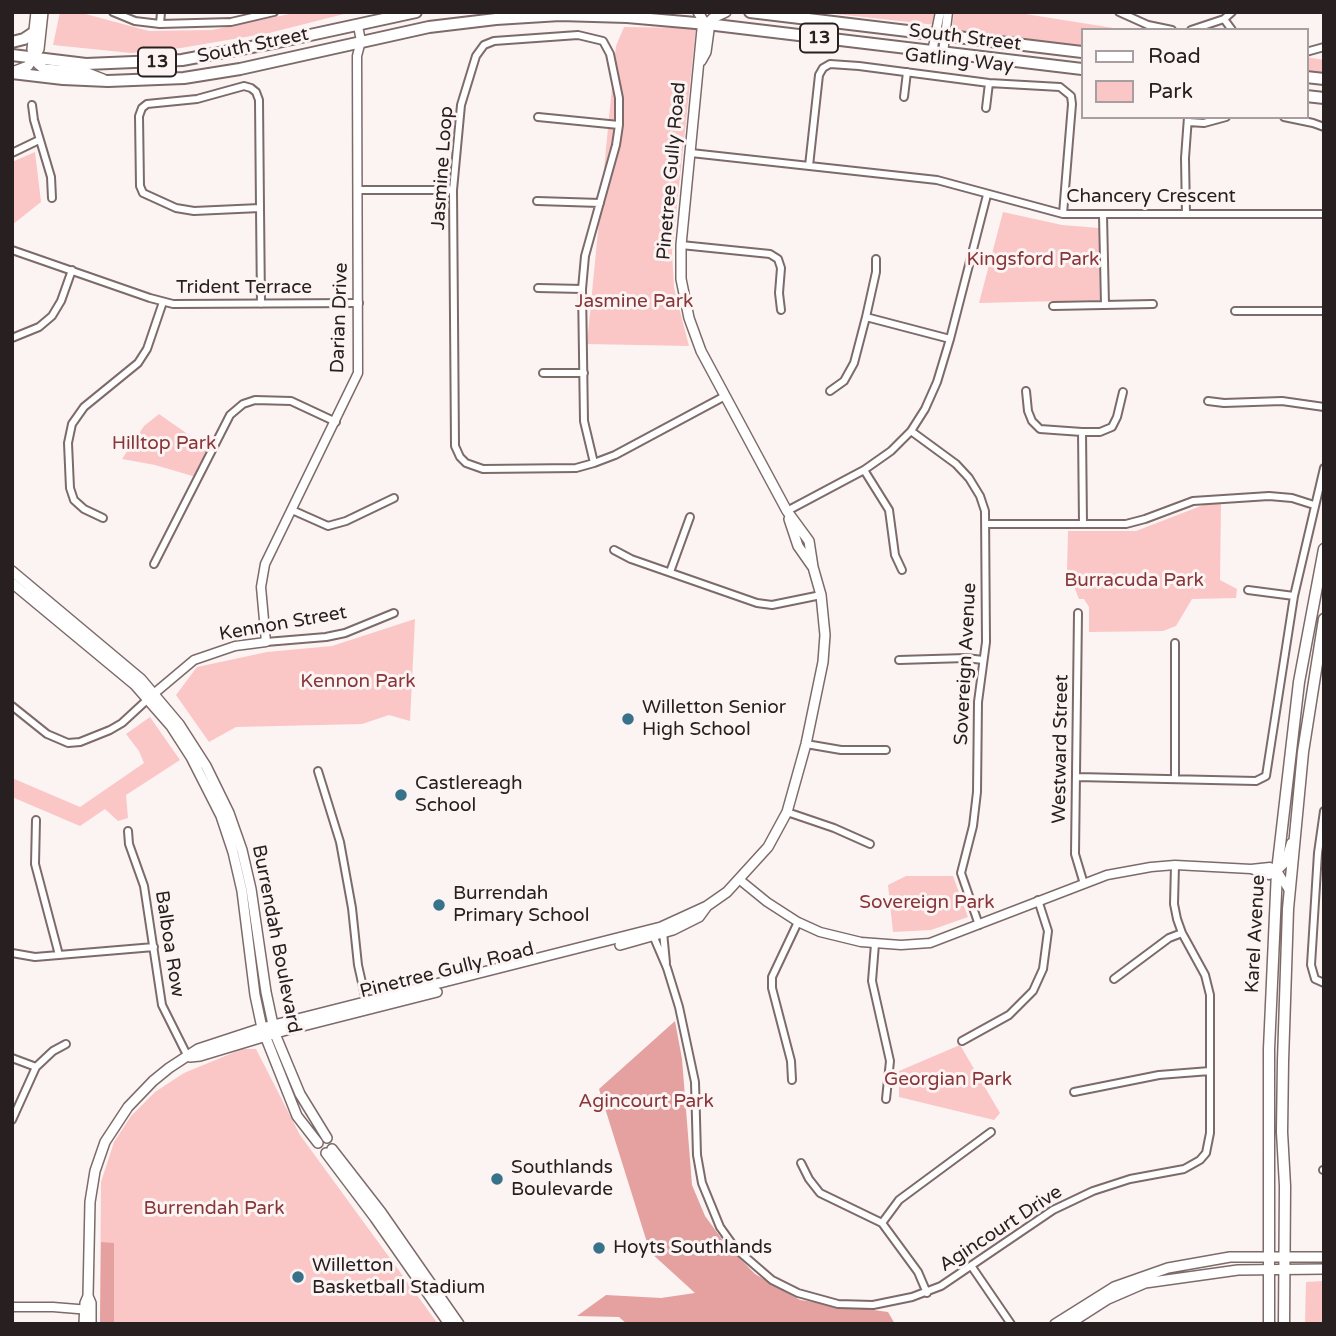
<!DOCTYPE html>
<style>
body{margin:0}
#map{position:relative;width:1336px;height:1336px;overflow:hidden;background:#fcf3f3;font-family:"Varela Round",sans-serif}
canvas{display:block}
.frame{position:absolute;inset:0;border:14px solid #282020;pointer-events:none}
.legend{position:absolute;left:1081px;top:28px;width:228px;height:91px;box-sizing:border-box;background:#fcf3f3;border:2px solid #a79f9f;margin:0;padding:9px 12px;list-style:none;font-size:21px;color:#282020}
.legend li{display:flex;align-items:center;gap:14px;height:35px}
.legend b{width:35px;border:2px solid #a79f9f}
</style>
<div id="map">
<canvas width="1336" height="1336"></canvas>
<div class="frame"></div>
<ul class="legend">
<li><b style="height:9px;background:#fff"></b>Road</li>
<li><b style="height:19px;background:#fac7c6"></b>Park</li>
</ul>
</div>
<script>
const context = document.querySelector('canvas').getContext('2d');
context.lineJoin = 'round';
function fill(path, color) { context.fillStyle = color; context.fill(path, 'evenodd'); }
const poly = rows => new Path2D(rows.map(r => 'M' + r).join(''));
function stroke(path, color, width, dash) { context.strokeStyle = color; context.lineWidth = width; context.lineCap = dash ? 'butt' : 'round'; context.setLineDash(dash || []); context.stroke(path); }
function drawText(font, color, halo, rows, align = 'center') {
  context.font = font + ' "Varela Round",sans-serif'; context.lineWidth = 6; context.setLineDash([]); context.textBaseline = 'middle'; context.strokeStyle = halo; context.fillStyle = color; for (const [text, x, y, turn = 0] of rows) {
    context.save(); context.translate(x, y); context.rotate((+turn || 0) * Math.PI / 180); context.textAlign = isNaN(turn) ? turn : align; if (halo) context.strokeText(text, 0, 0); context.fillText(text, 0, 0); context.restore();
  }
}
fill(poly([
 [60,12,78,12,149,31,212,30,299,12,352,12,269,33,181,48,131,53,53,45],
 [818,12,936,12,936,25],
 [954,12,1013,12,1126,30,1082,30,1082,46,952,30],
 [624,27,696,28,672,252,674,288,689,346,587,344,616,46],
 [1306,57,1324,60,1324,75,1306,73],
 [35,152,41,202,12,225,12,162],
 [1003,212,1062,225,1099,228,1100,300,979,303],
 [159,414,209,449,196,477,155,465,122,459,144,426],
 [1206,504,1221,504,1220,580,1237,589,1236,598,1192,599,1176,626,1163,631,1089,632,1089,607,1084,599,1079,599,1067,569,1068,531,1136,531],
 [415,619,410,721,389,715,362,724,236,727,209,742,176,695,197,667,267,652,332,646],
 [150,717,180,760,126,795,128,818,118,821,105,809,80,826,12,797,12,778,80,807,144,763,139,751,126,734],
 [906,876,953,876,968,917,931,930,893,932,888,885],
 [960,1045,1000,1113,994,1120,899,1097,899,1071],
 [242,1049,256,1049,300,1135,438,1324,100,1324,101,1182,114,1142,131,1116,155,1092,184,1073],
 [1324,1281,1324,1324,1305,1324,1306,1282]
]), '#fac7c6');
fill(poly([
 [675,1021,682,1059,692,1185,705,1216,724,1242,755,1274,800,1300,888,1312,895,1324,627,1324,619,1317,577,1316,606,1295,661,1298,695,1293,650,1252,599,1089],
 [101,1242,114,1243,114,1324,100,1324]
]), '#e4a1a0');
const minor = poly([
 [113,12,135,21,160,24,231,22,274,12],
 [1119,12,1148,25,1172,30],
 [1224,19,1232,30],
 [160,24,161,12],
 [1191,30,1224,19,1232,12],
 [1306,52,1324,47],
 [904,97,907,72],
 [32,105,34,120,51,177,52,198],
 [986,108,989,83],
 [538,117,619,125],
 [1284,117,1313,123,1324,127],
 [1188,122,1204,123,1226,117],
 [12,153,39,140],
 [691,153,937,180,1063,214,1324,214],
 [809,166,819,75,823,68,830,64,859,66,989,83,1060,87,1071,96,1072,104,1063,214],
 [357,190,453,190],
 [537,201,600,203],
 [260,208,259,100,256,92,251,88,244,86,197,99,147,104,142,108,139,116,140,186,143,193,176,208,194,211,260,208,261,304],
 [1186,214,1185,158,1188,117],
 [1103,215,1105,305],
 [681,245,770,254,778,259,781,268,779,293,781,310],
 [12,250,150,298,173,304,359,303],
 [538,288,582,289],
 [1053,306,1153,304],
 [1235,311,1324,311],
 [866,317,876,272,876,259],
 [12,338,39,327,52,316,61,301,72,270],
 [543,373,584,373],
 [830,391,844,381,854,363,866,317,950,339],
 [1026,391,1028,411,1032,421,1040,429,1082,432,1100,432,1112,427,1117,417,1123,392],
 [1208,401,1224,403,1282,401,1324,407],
 [911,431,956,464,969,478,980,496,985,511,986,642,978,702,977,792,973,826,961,873,979,925],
 [1082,432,1083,524],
 [594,463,584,421,582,289,585,256,616,145,619,125,619,98,610,54,603,41,578,35,494,41,484,45,476,56,461,105,453,190,455,446,460,457,466,463,483,469,576,468,594,463,615,455,725,396],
 [864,470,889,510,895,555,902,570],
 [292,510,328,526,346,521,394,498],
 [787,511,864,470,891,451,911,431,925,409,937,382,950,339,987,195],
 [103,518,84,509,74,500,70,488,68,443,72,424,84,407,138,363,147,349,163,302],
 [986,524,1126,524,1145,519,1193,501,1269,496,1292,498,1314,505],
 [614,550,631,559,757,603,772,605,821,595],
 [154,564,230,415,243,404,255,400,291,401,336,422],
 [670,572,690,517],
 [1248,590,1294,596],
 [1078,613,1075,854,1084,884],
 [266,642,326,637,345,633,394,613],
 [899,660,966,658,983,660],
 [12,706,47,734,68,743,80,742,110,730,122,723,148,699],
 [806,744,841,750,886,750],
 [318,771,340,842,352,908,358,965,367,1005],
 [1077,777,1256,781,1266,776,1294,596,1324,468],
 [1175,779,1175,643],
 [1324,811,1318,853,1311,965,1315,979,1324,983],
 [787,812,834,828,870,844],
 [36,820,35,864,59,955],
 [128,831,129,844,144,886,162,1005,188,1057],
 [663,932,666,963],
 [652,933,667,968,679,1007,695,1082,697,1155,702,1183,720,1227,735,1248,772,1280,798,1293,838,1304,873,1305,912,1297,941,1286,1053,1210,1093,1191,1130,1179,1184,1169,1200,1160,1206,1153,1210,1133,1210,995,1205,975,1182,933,1177,919,1174,904,1175,865],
 [875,944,872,981,890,1061,886,1099],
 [12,953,35,957,154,947],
 [1114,979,1169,938,1182,933],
 [962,1041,1009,1015,1033,991,1043,969,1048,931,1038,900],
 [12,1058,36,1067],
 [792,1080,791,1061,772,988,772,977,798,922],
 [1074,1092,1159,1075,1210,1071],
 [12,1120,36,1067,53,1051,66,1044],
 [801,1163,809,1179,820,1193,882,1223,918,1272,927,1293],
 [1323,1170,1324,1170],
 [882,1223,899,1200,991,1132],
 [972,1267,1011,1324]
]);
const tertiary = poly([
 [932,52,940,12],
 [943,53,948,12],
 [150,697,194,660,235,646,266,642,261,587,265,564,358,373,357,56,361,41,358,26],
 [1251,869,1269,875,1277,871,1285,863,1291,843],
 [740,880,767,902,798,922,820,932,861,942,901,945,930,943,1107,875,1151,867,1175,865,1251,869,1270,867,1277,871,1289,890],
 [12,1307,53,1307,90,1310]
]);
const secondary = poly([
 [36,12,32,49,34,59,38,64,44,69,85,72,103,79],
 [698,12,709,30,706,52,701,61],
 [12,72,28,66,39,49,43,12],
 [789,519,798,546,812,566],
 [12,571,141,679,179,724,206,766,229,813,242,850,251,889,266,992,275,1034,300,1094,327,1138],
 [12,583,135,685,171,726,191,757,221,816,233,852,242,891,255,995,262,1028,297,1116,318,1143],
 [620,945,673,930,699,917,707,906],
 [190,1057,200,1056,283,1031,437,992],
 [332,1149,381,1212,459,1324],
 [326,1153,375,1218,449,1324],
 [88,1296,91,1303,91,1324],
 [84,1324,85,1303,88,1296,90,1202,95,1171,105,1142,128,1107,153,1081,169,1068,198,1049,262,1028,661,927,707,906,727,892,768,847,787,812,806,744,823,662,825,635,821,595,813,567,809,541,787,511,701,351,689,318,681,279,681,245,702,29,713,18,726,12],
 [1055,1324,1114,1287,1168,1268,1230,1257,1324,1257],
 [1069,1324,1108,1299,1145,1283,1238,1270,1324,1269]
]);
const primary = poly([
 [1269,1324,1269,1049,1277,871,1299,682,1324,549],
 [1284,1324,1285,1186,1282,1132,1283,1061,1288,909,1303,752,1324,619]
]);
const trunk = poly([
 [750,12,1082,52],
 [12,42,24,39,33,33],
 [12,55,86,64,182,60,278,42,416,12],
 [12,73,63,79,108,81,184,78,240,69,429,27,496,19,560,15,627,17,707,24,1082,69],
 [1306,77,1324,79],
 [1306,96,1324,98]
]);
stroke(minor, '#7d6b6a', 10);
stroke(tertiary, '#7d6b6a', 11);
stroke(secondary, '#7d6b6a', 12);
stroke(primary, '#7d6b6a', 13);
stroke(trunk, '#7d6b6a', 14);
stroke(minor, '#fff', 6);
stroke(tertiary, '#fff', 8);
stroke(secondary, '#fff', 9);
stroke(primary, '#fff', 10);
stroke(trunk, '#fff', 10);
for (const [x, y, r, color] of [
 [628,719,7,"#38718a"],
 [401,795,7,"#38718a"],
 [439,905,7,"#38718a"],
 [497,1179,7,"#38718a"],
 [599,1248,7,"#38718a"],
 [298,1277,7,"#38718a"]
]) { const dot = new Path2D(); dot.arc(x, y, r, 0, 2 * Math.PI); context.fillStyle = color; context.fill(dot); stroke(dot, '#fcf3f3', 2.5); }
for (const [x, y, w] of [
 [819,38,38],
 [157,62,38]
]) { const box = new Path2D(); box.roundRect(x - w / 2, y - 14.5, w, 29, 5); context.fillStyle = '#fcf3f3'; context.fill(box); stroke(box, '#282020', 2); }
drawText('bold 18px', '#282020', null, [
 ["13",819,38],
 ["13",157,62]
]);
drawText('19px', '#282020', '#fcf3f3', [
 ["South Street",965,38,7],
 ["South Street",253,46,-12],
 ["Gatling Way",959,61,6],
 ["Jasmine Loop",443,168,-86],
 ["Pinetree Gully Road",672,171,-85],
 ["Chancery Crescent",1151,197],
 ["Trident Terrace",244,288],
 ["Darian Drive",340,318,-88],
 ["Kennon Street",283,624,-10],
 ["Sovereign Avenue",966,664,-87],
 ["Westward Street",1061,749,-89],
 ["Karel Avenue",1256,934,-87],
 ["Burrendah Boulevard",276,939,79],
 ["Balboa Row",169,944,81],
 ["Pinetree Gully Road",447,971,-14],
 ["Agincourt Drive",1001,1229,-33]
]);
drawText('19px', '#87363a', '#fcf3f3', [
 ["Kingsford Park",1033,260],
 ["Jasmine Park",634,302],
 ["Hilltop Park",164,444],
 ["Burracuda Park",1134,581],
 ["Kennon Park",358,682],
 ["Sovereign Park",927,903],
 ["Georgian Park",948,1080],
 ["Agincourt Park",646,1102],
 ["Burrendah Park",214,1209]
]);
drawText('19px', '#282020', '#fcf3f3', [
 ["Willetton Senior",642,708],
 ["High School",642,730],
 ["Castlereagh",415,784],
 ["School",415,806],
 ["Burrendah",453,894],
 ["Primary School",453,916],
 ["Southlands",511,1168],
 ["Boulevarde",511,1190],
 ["Hoyts Southlands",613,1248],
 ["Willetton",312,1266],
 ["Basketball Stadium",312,1288]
], 'left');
</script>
